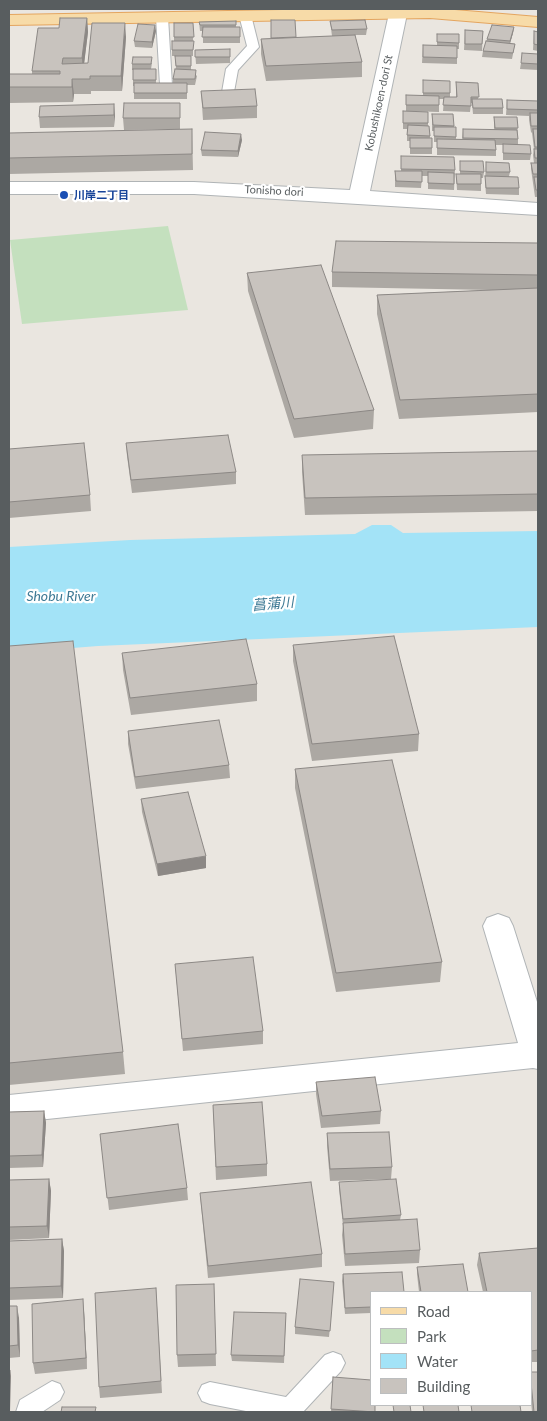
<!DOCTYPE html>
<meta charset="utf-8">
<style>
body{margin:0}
#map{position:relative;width:547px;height:1421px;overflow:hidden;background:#eae6e0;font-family:Lato,sans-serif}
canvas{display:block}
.frame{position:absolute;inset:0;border:10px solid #585d5f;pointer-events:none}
.legend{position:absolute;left:370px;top:1291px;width:162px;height:115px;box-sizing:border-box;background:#fff;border:1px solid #bcbebf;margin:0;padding:6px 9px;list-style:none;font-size:15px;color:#585d5f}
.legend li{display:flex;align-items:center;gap:10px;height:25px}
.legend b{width:25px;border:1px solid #bcbebf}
</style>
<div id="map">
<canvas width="547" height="1421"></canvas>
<div class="frame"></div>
<ul class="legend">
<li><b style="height:6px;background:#f7dba8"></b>Road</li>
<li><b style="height:14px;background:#c4e0be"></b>Park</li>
<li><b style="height:14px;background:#a3e3f7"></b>Water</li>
<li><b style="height:14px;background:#c8c3be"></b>Building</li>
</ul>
</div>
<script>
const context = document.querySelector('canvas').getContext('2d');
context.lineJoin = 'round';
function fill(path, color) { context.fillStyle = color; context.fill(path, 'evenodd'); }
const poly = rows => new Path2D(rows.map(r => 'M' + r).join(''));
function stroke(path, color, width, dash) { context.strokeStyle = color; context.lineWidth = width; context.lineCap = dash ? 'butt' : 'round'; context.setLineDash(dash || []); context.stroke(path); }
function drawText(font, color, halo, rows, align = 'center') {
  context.font = font + ' Lato,"Noto Sans JP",sans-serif'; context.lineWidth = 4.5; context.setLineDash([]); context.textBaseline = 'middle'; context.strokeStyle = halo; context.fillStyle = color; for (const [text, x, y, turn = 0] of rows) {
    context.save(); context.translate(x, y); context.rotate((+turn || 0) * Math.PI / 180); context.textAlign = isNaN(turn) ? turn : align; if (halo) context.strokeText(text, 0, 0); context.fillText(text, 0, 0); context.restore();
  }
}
fill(poly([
 [168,226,188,310,22,324,10,240]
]), '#c4e0be');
fill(poly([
 [372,525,391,525,403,533,538,531,538,627,98,646,9,653,9,547,130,540,355,534]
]), '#a3e3f7');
const service = poly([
 [245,12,251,15,259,47,238,70,234,92,228,96,222,92,226,69,247,46,239,15,245,12],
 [162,14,168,17,172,85,166,89,160,85,156,17,162,14],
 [333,1352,341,1355,345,1363,341,1371,303,1412,251,1412,210,1404,202,1401,198,1393,202,1385,210,1382,286,1397,325,1355,333,1352],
 [52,1381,60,1384,64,1392,60,1400,42,1412,16,1412,20,1400,52,1381]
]);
const minor = poly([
 [498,914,509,918,513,926,538,1005,538,1069,533,1068,9,1123,9,1095,518,1043,483,926,487,918,498,914]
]);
const tertiary = poly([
 [390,9,408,9,370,191,538,203,538,215,194,194,9,194,9,182,194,182,350,190,390,9]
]);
const primary = poly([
 [337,9,443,9,538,17,538,27,430,18,9,25,9,15,337,9]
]);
stroke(service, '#b0b4b6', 2);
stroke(minor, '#b0b4b6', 2);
stroke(tertiary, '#b0b4b6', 2);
stroke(primary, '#e4a55f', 2);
fill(service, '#fff');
fill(minor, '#fff');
fill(tertiary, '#fff');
fill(primary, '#f7dba8');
fill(poly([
 [87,18,88,32,84,63,88,63,126,37,122,91,91,91,91,94,74,94,73,102,9,103,9,74,32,74,32,71],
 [236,21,236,27,240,27,240,43,203,43,203,31,200,31,199,22],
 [330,21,367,29,366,35,355,35,362,62,362,77,266,81,261,54,261,39,332,36],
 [174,23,193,23,193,56,172,56,172,50,174,41],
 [514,27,513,33,510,43,515,44,512,59,482,57,483,51,487,39],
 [465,30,483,31,482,51,464,50],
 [156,31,152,48,135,47,134,41],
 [534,31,538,32,538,51,533,50],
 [437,34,459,43,459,49,457,49,457,64,422,63,423,45,437,46],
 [195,50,230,57,230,63,196,64],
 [538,54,538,70,520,69,521,63],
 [175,56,191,56,191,70,197,76,195,85,187,85,187,99,134,99,134,86,133,86,133,70,132,70,132,64,152,63,151,69,156,69,156,83,173,83,173,79,176,69],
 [423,80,450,93,450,97,456,97,456,82,478,83,478,99,503,108,503,114,473,114,472,103,471,103,470,112,443,111,444,99,439,99,439,112,406,111,406,95,423,96],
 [201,91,257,106,257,118,203,120],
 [507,100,538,101,538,197,535,197,531,169,531,163,534,163,533,155,534,149,532,133,531,132,529,120,529,116,506,115],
 [180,103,180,129,124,130,123,118],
 [114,104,114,127,40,128,39,117],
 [403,111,428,112,428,126,429,126,430,138,432,148,432,154,410,154,410,141,407,141,407,129,403,129],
 [432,114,454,126,454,127,456,127,456,139,462,139,463,129,494,130,494,117,517,117,518,139,518,145,531,154,530,160,503,160,503,145,496,145,496,156,437,155,437,142,434,142,434,131,432,131],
 [192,129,193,170,9,174,9,134],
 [242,140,238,157,202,156,201,150],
 [401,156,455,170,454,190,428,189,428,176,422,176,421,188,395,187,395,171,401,171],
 [460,161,484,172,483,178,481,178,481,191,457,190,456,174,460,174],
 [486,162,510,172,509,176,519,188,519,195,486,194,485,182],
 [538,243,538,412,399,419,377,314,377,295,490,290,332,287,332,272],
 [247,273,374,410,373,429,294,438,248,291],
 [126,443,236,472,236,484,132,493,127,456],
 [9,449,90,495,91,511,9,518],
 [538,453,538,511,305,515,302,472,302,455],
 [293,645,419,734,418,751,312,761,293,661],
 [9,646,123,1052,125,1074,9,1085],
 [122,653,257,684,257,701,131,715,123,670],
 [128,731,229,765,230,778,136,789,128,744],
 [295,769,442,962,440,982,336,992,295,788],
 [141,799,206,868,158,876,142,812],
 [175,964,263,1031,263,1044,183,1051],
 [316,1082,381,1111,380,1124,321,1128,316,1094],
 [213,1105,267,1164,267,1176,216,1180],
 [44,1111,46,1123,43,1167,9,1168,9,1112],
 [327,1133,392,1167,391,1179,330,1181,327,1146],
 [100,1134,187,1188,188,1200,109,1210],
 [49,1179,51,1191,49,1238,9,1240,9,1180],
 [339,1182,401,1215,400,1220,420,1250,419,1263,345,1266,342,1235,343,1226,339,1189],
 [200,1193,322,1254,322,1267,208,1278,201,1205],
 [62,1239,64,1251,63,1298,9,1300,9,1241],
 [538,1248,538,1362,531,1362,531,1292,483,1292,477,1265,479,1253],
 [417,1267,468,1292,419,1292,417,1274],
 [343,1274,371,1292,371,1313,345,1314,342,1281],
 [334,1282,329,1337,295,1334,295,1327],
 [214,1284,216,1366,178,1367,177,1355],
 [156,1288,162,1393,100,1398,99,1387],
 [9,1306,19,1318,20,1357,9,1358],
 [84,1311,87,1369,35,1374,33,1363],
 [286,1313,284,1363,232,1361,231,1355],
 [531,1372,538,1412,532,1412,531,1401],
 [333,1377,375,1412,331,1412]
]), '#aca8a3');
fill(poly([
 [87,18,88,32,83,73,82,58],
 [125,23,126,37,122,91,121,76],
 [155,25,156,31,152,48,152,42],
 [514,27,513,33,509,47,510,41],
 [72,79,74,94,73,102,72,87],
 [114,104,115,116,114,127],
 [241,134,242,140,238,157,238,151],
 [206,856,206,868,158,876,157,864],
 [44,1111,46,1123,43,1167,42,1155],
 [49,1179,51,1191,49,1238,47,1226],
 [62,1239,64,1251,63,1298,61,1286],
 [83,1299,84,1311,87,1369,86,1358],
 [17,1306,19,1318,20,1357,18,1345],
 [10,1370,11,1376,10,1412,9,1412]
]), '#8c8885');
const building = poly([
 [60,18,87,18,82,58,63,58,62,64,88,63,92,23,125,23,121,76,90,76,90,79,72,79,72,87,9,87,9,74,60,74,60,71,32,71,38,28,59,28,60,18],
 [271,20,295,20,296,37,271,38,271,20],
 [365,20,367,29,332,30,330,21,365,20],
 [236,21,236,25,200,25,199,22,236,21],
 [174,23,193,23,194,37,174,37,174,23],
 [138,24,155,25,152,42,134,41,138,24],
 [492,25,514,27,510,41,487,39,492,25],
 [203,27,240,27,240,37,202,37,203,27],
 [465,30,483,31,482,44,465,44,465,30],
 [534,31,538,32,538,45,534,44,534,31],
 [437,34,459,34,459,43,437,42,437,34],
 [355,35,362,62,266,66,261,39,355,35],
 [172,41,194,41,193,50,172,50,172,41],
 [486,41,515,44,513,53,483,51,486,41],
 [423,45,457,46,457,58,423,57,423,45],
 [230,49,230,57,195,57,195,50,230,49],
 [522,53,538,54,538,64,521,63,522,53],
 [175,56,191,56,191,66,176,66,175,56],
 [133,57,152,57,151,64,132,64,133,57],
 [133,69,156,69,156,80,133,80,133,69],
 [175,69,196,70,195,79,173,79,175,69],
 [423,80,450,81,450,93,423,93,423,80],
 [456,82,478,83,479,97,471,97,471,106,443,105,444,97,457,97,456,82],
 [134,83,187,83,187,93,134,93,134,83],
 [255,89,257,106,203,108,201,91,255,89],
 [406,95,439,96,439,105,406,105,406,95],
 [472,99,502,99,503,108,473,108,472,99],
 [507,100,538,101,538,110,507,109,507,100],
 [124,103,180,103,180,118,123,118,124,103],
 [114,104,114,115,39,117,40,106,114,104],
 [403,111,428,112,428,123,403,123,403,111],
 [530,113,538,113,538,126,531,126,530,113],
 [432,114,453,114,454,126,433,125,432,114],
 [494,117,517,117,518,128,495,128,494,117],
 [408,125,429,126,430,136,407,135,408,125],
 [434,127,456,127,456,137,434,136,434,127],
 [192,129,192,154,9,158,9,133,192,129],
 [463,129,517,130,518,139,463,138,463,129],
 [533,129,538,129,538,147,535,147,533,129],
 [205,132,241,134,238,151,201,150,205,132],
 [410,138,432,138,432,148,410,148,410,138],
 [437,139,495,140,496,150,437,148,437,139],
 [503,144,530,145,531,154,503,153,503,144],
 [534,149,538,149,538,158,535,158,534,149],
 [401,156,454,157,455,170,401,169,401,156],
 [460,161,483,161,484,172,460,171,460,161],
 [486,162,509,163,510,172,486,172,486,162],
 [531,163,538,163,538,174,533,174,531,163],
 [395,171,422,171,422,182,396,181,395,171],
 [428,172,454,173,454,184,428,183,428,172],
 [456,174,481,174,481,184,457,184,456,174],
 [485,176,518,177,519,188,486,188,485,176],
 [534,177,538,177,538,190,536,190,534,177],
 [336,241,538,243,538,275,332,272,336,241],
 [321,265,374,410,294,419,247,273,321,265],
 [538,288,538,394,400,400,377,295,538,288],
 [228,435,236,472,131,480,126,443,228,435],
 [84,443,90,495,9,502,9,449,84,443],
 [538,451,538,494,305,498,302,455,538,451],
 [394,636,419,734,312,744,293,645,394,636],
 [246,639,257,684,130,698,122,653,246,639],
 [73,641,123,1052,9,1063,9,646,73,641],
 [219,720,229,765,135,777,128,731,219,720],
 [392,760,442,962,336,973,295,769,392,760],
 [188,792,206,856,157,864,141,799,188,792],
 [253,957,263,1031,182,1039,175,964,253,957],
 [375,1077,381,1111,322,1116,316,1082,375,1077],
 [262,1102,267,1164,216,1167,213,1105,262,1102],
 [44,1111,42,1155,9,1156,9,1112,44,1111],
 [178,1124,187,1188,107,1198,100,1134,178,1124],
 [389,1132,392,1167,330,1169,327,1133,389,1132],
 [49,1179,47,1226,9,1227,9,1180,49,1179],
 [396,1179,401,1215,343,1219,339,1182,396,1179],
 [311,1182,322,1254,208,1266,200,1193,311,1182],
 [417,1219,420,1250,345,1254,343,1223,417,1219],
 [62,1239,61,1286,9,1288,9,1241,62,1239],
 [538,1248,538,1350,531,1351,531,1292,487,1292,479,1253,538,1248],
 [463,1264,468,1292,421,1292,417,1267,463,1264],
 [402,1272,404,1292,371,1292,371,1307,345,1308,343,1274,402,1272],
 [300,1279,334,1282,330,1331,295,1327,300,1279],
 [214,1284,216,1354,177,1355,176,1285,214,1284],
 [156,1288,161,1381,99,1387,95,1293,156,1288],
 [83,1299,86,1358,33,1363,32,1304,83,1299],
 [9,1306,17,1306,18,1345,9,1346,9,1306],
 [234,1312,286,1313,284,1356,231,1355,234,1312],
 [9,1370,10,1370,9,1406,9,1370],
 [531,1372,538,1372,538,1412,534,1412,531,1383,531,1372],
 [333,1377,371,1380,371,1405,375,1405,375,1412,331,1409,333,1377],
 [393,1405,410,1405,411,1412,394,1412,393,1405],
 [423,1405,458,1405,459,1412,424,1412,423,1405],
 [471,1405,520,1405,521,1412,472,1412,471,1405],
 [62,1407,96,1407,95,1412,61,1412,62,1407]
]);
fill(building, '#c8c3be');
stroke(building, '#8c8885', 1);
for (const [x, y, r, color] of [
 [64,195,5,"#1a4fb4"]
]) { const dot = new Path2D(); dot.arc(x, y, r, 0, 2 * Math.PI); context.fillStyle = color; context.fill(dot); stroke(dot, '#fff', 2); }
drawText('11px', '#585d5f', '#fff', [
 ["Kobushikoen-dori St",379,103,-78],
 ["Tonisho dori",274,191,3]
]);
drawText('bold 11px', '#164399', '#fff', [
 ["川岸二丁目",74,195]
], 'left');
drawText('italic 14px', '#3e7a95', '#fff', [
 ["Shobu River",61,596],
 ["菖蒲川",273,604,-5]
]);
</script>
